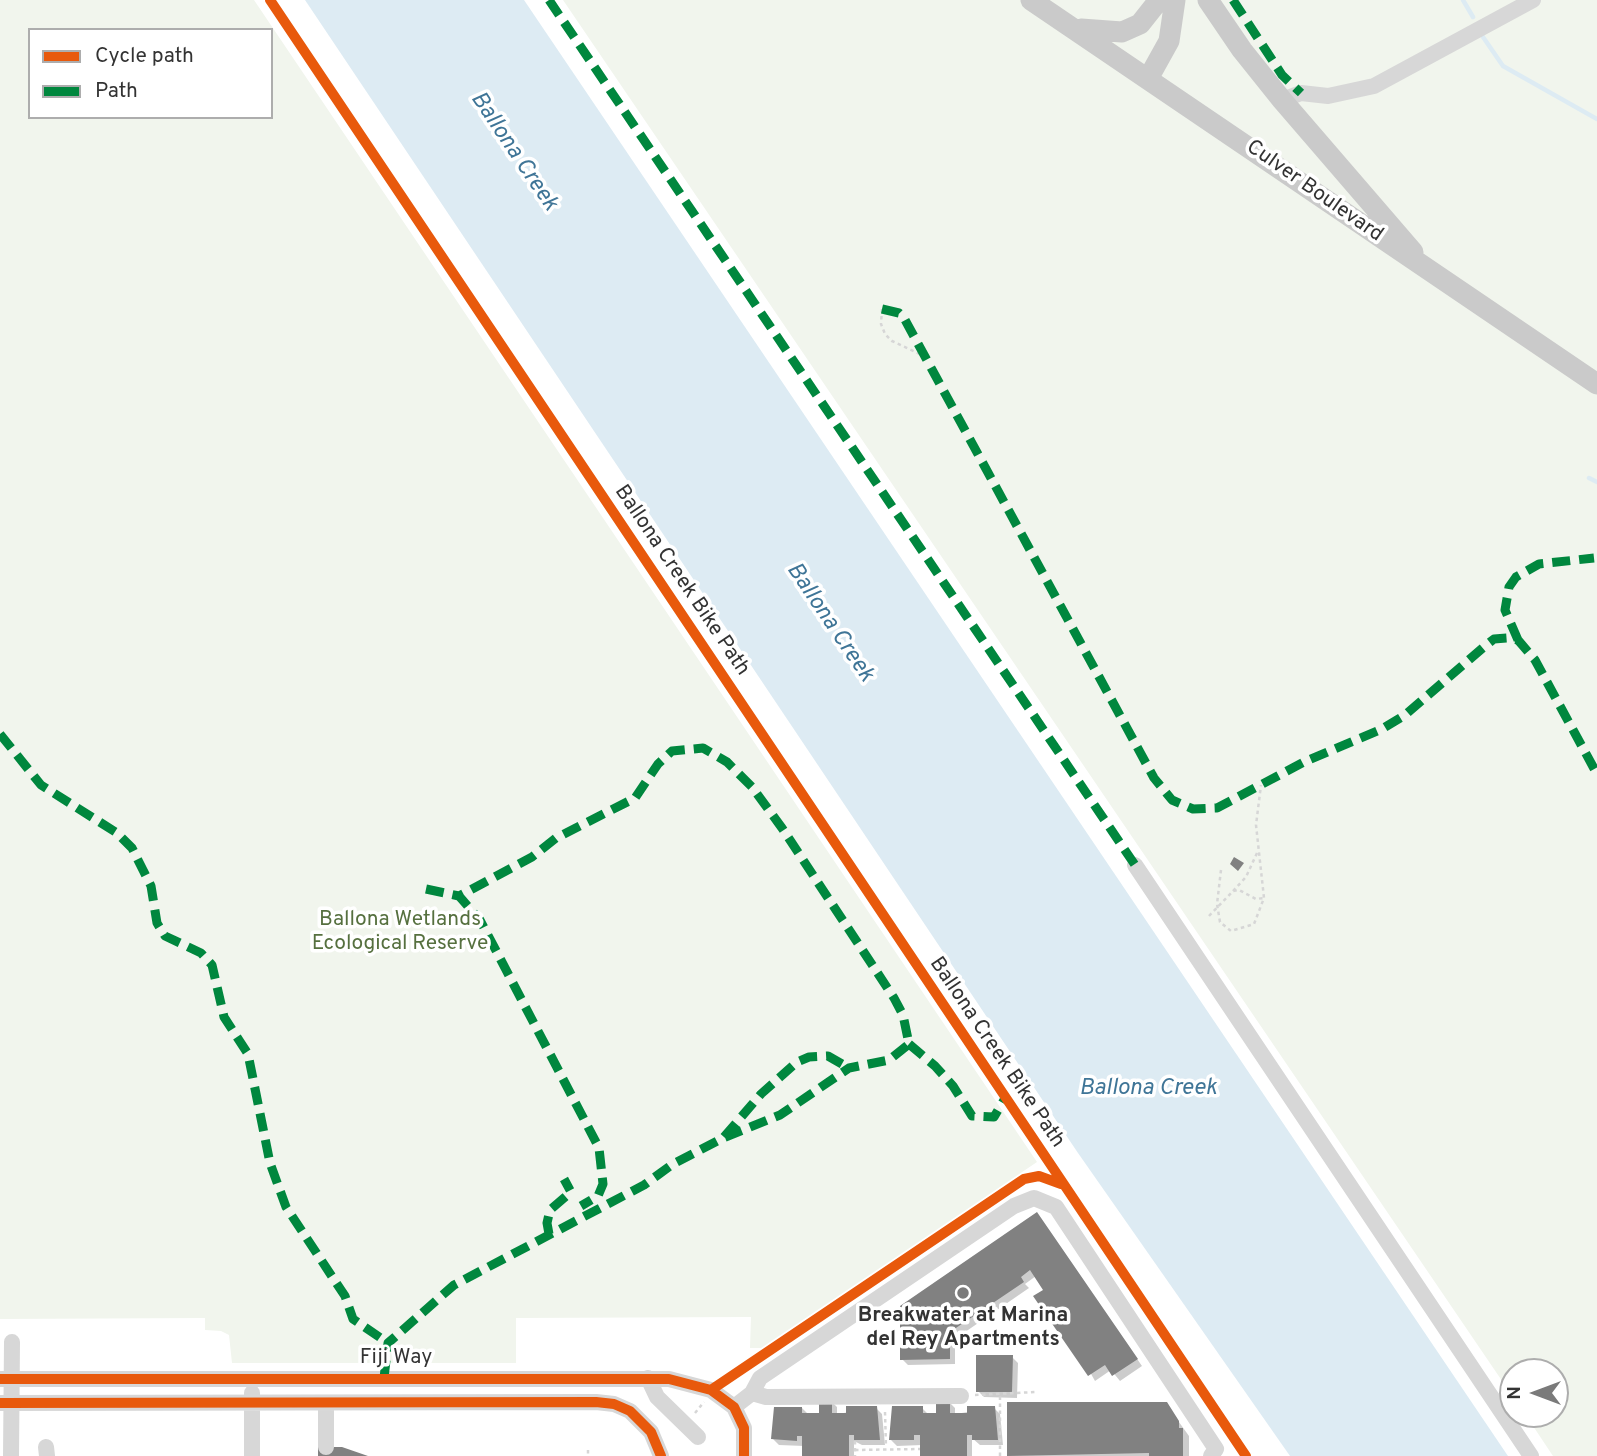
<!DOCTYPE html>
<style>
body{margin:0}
#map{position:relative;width:1597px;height:1456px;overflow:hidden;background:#fff;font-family:Overpass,sans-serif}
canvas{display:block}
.legend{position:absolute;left:28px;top:28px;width:245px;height:91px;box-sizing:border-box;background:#fff;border:2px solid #adadad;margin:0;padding:9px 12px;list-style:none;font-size:21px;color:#333}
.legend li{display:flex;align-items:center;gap:14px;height:35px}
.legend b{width:35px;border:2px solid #adadad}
.north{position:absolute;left:1499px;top:1358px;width:70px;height:70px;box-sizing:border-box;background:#fff;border:2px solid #adadad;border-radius:50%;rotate:270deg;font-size:19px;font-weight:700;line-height:28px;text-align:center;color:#333}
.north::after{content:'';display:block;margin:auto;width:24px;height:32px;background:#7a7a7a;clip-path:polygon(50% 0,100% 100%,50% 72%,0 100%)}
</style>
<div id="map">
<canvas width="1597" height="1456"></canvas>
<ul class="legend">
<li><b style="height:9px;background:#e8590c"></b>Cycle path</li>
<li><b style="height:9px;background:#00873e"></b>Path</li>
</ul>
<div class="north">N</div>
</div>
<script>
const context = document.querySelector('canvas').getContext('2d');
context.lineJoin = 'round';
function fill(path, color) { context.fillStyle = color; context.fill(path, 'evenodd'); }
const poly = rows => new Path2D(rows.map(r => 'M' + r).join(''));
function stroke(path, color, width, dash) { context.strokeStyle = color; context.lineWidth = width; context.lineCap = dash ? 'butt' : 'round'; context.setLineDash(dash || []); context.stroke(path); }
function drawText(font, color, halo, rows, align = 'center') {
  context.font = font + ' Overpass,sans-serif'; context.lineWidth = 7; context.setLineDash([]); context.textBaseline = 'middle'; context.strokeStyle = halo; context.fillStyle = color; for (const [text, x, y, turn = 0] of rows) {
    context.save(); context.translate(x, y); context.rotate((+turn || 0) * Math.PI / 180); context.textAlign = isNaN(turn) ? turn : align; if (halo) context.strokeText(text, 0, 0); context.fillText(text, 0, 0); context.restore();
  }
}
fill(poly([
 [0,0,254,0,1037,1162,761,1348,750,1348,751,1317,516,1318,516,1363,232,1363,229,1335,221,1331,205,1330,205,1318,0,1319],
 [30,30,271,30,271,117,30,117],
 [563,0,1597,0,1597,1456,1553,1456,1525,1414,1555,1414,1555,1372,1513,1372,1513,1397]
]), '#f1f5ed');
fill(poly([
 [305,0,524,0,1508,1456,1290,1456,1078,1153]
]), '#ddebf3');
fill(poly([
 [1037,1214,1142,1366,1120,1381,1111,1370,1095,1381,1036,1276,1025,1284,1029,1288,955,1339,955,1364,908,1365,902,1359],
 [1012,1357,1018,1363,1017,1398,984,1397,978,1391],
 [831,1401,837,1407,837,1414,876,1408,882,1414,885,1445,862,1445,854,1441,854,1456,804,1456,804,1446,779,1445,773,1439,802,1408,808,1414,820,1414],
 [949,1402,955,1408,955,1414,994,1408,1000,1414,1003,1445,980,1445,972,1438,972,1456,922,1456,922,1445,897,1446,891,1440,922,1408,929,1415,938,1414],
 [1009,1404,1166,1404,1189,1436,1189,1456,1009,1456]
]), '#0003');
stroke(poly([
 [1463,0,1473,17],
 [1483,37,1503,66,1597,119],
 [1589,478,1597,482]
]), '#ddebf3', 4.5);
fill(poly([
 [1234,857,1244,863,1238,871,1230,864],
 [1037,1212,1138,1359,1112,1376,1105,1365,1088,1376,1033,1296,1043,1290,1030,1270,1021,1277,1024,1282,950,1332,950,1359,900,1360,900,1306],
 [976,1355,1013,1355,1012,1392,976,1392],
 [819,1400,832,1400,832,1413,846,1413,846,1406,877,1406,880,1440,854,1440,854,1435,849,1435,849,1456,802,1456,802,1436,797,1436,797,1441,771,1439,774,1407,802,1407,802,1413,819,1413],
 [936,1400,950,1400,950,1413,967,1413,967,1406,995,1406,998,1440,972,1440,972,1435,967,1435,967,1456,920,1456,920,1435,914,1435,914,1440,889,1440,892,1406,923,1406,923,1413,936,1413],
 [1007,1402,1167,1402,1179,1421,1179,1428,1183,1428,1183,1456,1149,1456,1149,1453,1007,1456],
 [318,1447,342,1447,368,1456,318,1456]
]), '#818181');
stroke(poly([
 [882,309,881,324,885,334,892,341,924,356],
 [1221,870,1217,904,1220,922,1231,931,1254,924,1264,898,1256,825,1261,785],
 [1233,891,1246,877,1257,853],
 [1209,916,1233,891,1239,890,1256,899,1264,898],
 [975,1395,1035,1392],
 [885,1412,886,1447],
 [695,1413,704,1402],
 [855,1441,855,1456],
 [588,1450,588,1456],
 [855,1450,920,1449],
 [1000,1456,1000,1393]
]), '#d6d6d6', 2.5, [3.5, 3.5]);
stroke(poly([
 [1282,100,1301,93,1328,96,1374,86,1533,0],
 [1135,865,1531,1456],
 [648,1378,657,1397,698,1437],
 [0,1379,669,1379,711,1390,734,1407,744,1428,744,1456],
 [252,1393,252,1456],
 [752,1393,766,1397,961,1396],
 [0,1403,596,1402,614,1404,630,1411,651,1432,661,1456],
 [734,1407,752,1393,760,1378,1014,1206,1034,1198,1056,1207,1216,1449,1211,1456],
 [46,1447,47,1456],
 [326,1447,326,1403],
 [11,1456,12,1342]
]), '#d7d7d7', 16);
stroke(poly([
 [1031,0,1597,384],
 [1208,0,1242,50,1282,100,1413,252],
 [1081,29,1122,32,1140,24,1159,0],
 [1149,77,1169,41,1175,0]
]), '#cacaca', 21);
stroke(poly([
 [549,0,1135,865],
 [1233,0,1282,75,1301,93],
 [882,309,899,313,904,318,1154,778,1172,800,1193,809,1217,808,1304,762,1382,729,1405,715,1485,646,1494,639,1508,638,1518,640,1535,660,1597,774],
 [1518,640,1505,610,1509,587,1516,577,1539,564,1594,558],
 [0,734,41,785,117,833,132,848,151,886,157,923,165,936,201,953,212,965,224,1017,248,1054,270,1163,286,1207,345,1296,353,1319,388,1343],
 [426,889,459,896],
 [909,1044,935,1066,953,1086,972,1116,994,1117,1004,1100],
 [724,1137,761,1094,797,1062,809,1057,828,1056,849,1068],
 [549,1234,547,1223,550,1210,571,1192,564,1179],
 [384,1378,388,1343,454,1285,644,1185,673,1164,723,1138,780,1115,849,1068,889,1060,909,1044,903,1015,894,998,782,828,752,787,727,762,703,748,672,751,658,764,635,798,556,838,532,857,459,896,480,920,599,1148,603,1184,598,1196,581,1206]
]), '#00873e', 9, [18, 9]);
stroke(poly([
 [270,0,1246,1456],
 [0,1379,669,1379,711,1390,734,1407,744,1428,744,1456],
 [711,1390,1024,1179,1039,1176,1061,1184],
 [0,1403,596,1402,614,1404,630,1411,651,1432,661,1456]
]), '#e8590c', 10);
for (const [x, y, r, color] of [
 [963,1293,7,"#7a7a7a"]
]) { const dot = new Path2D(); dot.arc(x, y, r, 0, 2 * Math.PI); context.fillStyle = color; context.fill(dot); stroke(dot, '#fff', 2.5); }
drawText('21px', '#333', '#fff', [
 ["Culver Boulevard",1314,192,35],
 ["Ballona Creek Bike Path",681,581,56],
 ["Ballona Creek Bike Path",996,1053,56],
 ["Fiji Way",396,1359]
]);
drawText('21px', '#56703f', '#fff', [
 ["Ballona Wetlands",400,921],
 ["Ecological Reserve",400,945]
]);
drawText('bold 21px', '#333', '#fff', [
 ["Breakwater at Marina",963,1317],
 ["del Rey Apartments",963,1341]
]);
drawText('italic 23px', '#3f7597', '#fff', [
 ["Ballona Creek",513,152,56],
 ["Ballona Creek",829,623,56],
 ["Ballona Creek",1148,1089]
]);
</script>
